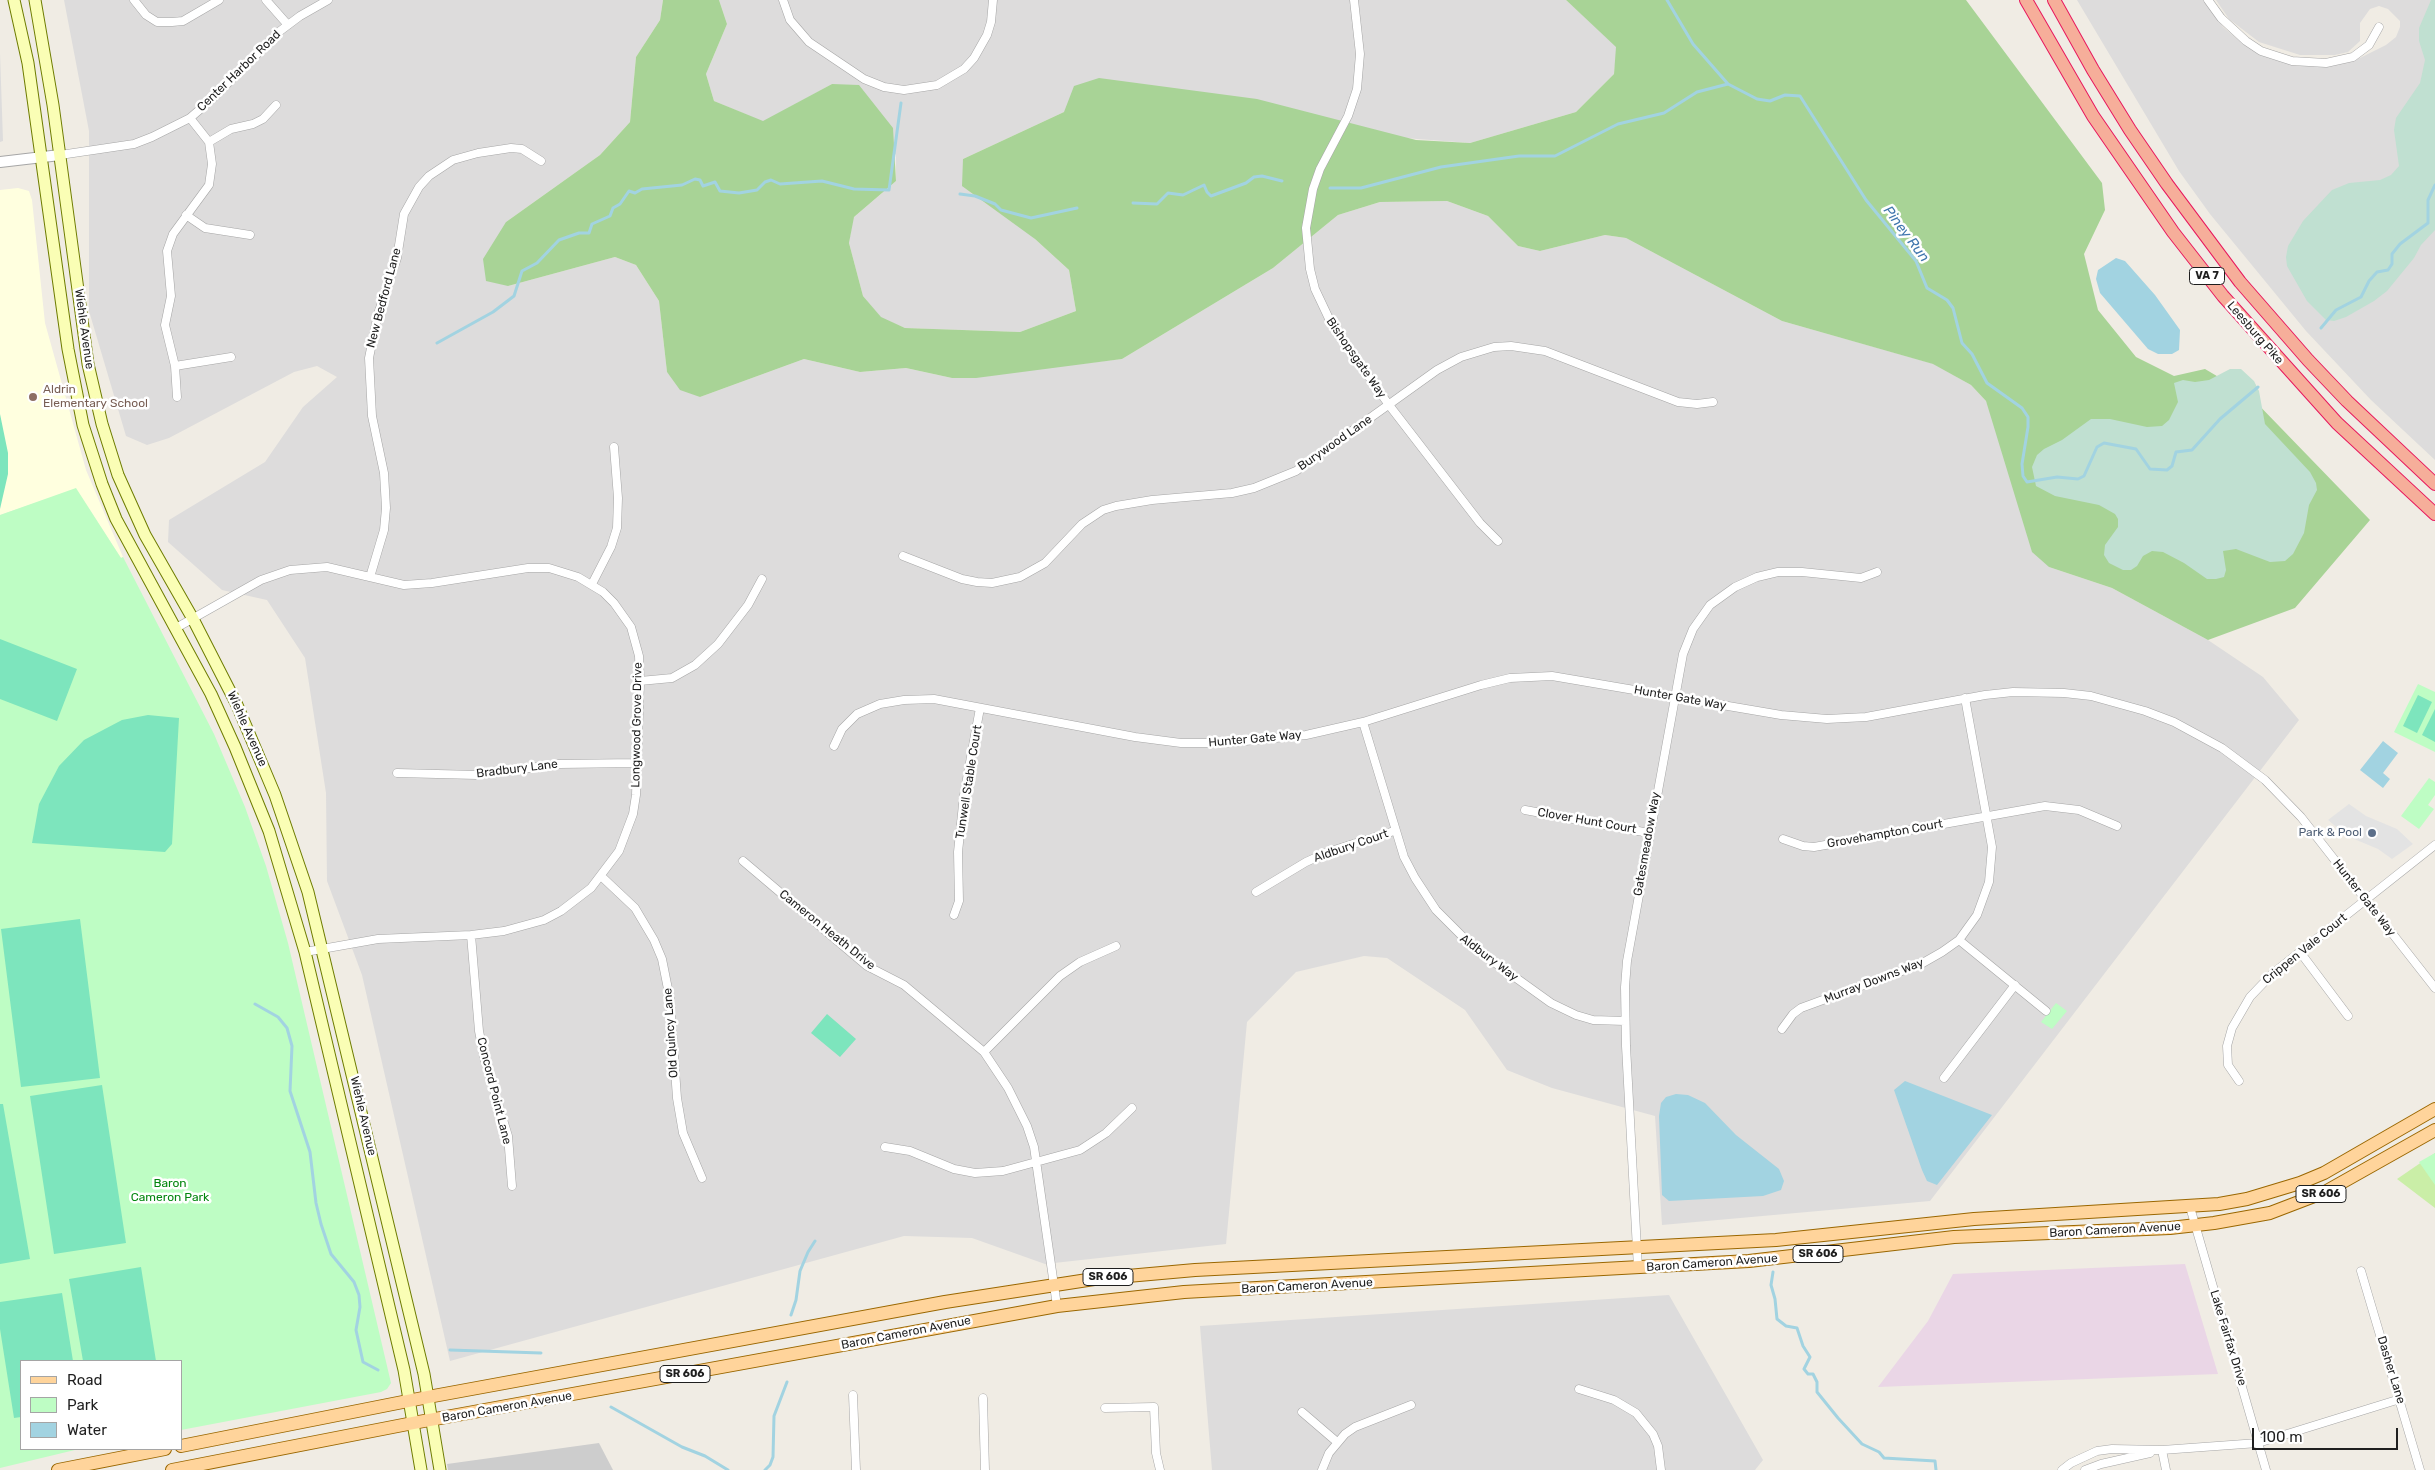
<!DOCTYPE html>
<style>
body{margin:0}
#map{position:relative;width:2435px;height:1470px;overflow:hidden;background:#f0ece4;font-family:Rubik,sans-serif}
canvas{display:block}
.legend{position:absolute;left:20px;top:1360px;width:162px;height:90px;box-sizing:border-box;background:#fff;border:1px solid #a5a5a5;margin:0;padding:6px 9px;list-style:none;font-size:15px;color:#1f1f1f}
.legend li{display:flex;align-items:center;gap:10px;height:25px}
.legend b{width:25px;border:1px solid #a5a5a5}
.scale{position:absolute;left:2252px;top:1428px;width:146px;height:22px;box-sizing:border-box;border:2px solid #1f1f1f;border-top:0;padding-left:6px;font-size:15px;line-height:18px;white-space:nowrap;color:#1f1f1f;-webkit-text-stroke:4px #fff;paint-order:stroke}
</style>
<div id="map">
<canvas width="2435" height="1470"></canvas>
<ul class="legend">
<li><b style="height:6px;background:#ffd49b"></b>Road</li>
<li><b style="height:14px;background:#befdc4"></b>Park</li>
<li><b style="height:14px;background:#a2d3e1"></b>Water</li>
</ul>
<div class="scale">100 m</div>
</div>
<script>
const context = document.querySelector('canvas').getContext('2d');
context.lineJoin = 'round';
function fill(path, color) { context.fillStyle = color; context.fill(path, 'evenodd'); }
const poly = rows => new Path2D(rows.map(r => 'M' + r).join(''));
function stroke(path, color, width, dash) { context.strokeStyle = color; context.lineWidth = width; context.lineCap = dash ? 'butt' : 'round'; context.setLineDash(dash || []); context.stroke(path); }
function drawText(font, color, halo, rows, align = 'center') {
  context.font = font + ' Rubik,sans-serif'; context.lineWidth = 5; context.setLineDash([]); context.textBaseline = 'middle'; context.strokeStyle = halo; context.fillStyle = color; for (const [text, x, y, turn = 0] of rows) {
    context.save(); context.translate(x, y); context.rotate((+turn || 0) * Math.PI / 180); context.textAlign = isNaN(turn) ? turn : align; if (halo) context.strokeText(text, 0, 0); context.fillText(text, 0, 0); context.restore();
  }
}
fill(poly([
 [64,0,663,0,660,20,636,57,630,122,600,155,506,222,508,286,615,257,636,265,659,301,667,372,700,397,804,359,860,372,906,368,952,378,1122,359,1273,268,1338,215,1380,202,1447,201,1488,216,1518,246,1540,251,1605,235,1626,238,1782,321,1934,364,1971,385,1986,401,2049,567,2112,588,2208,640,2263,677,2299,720,1930,1201,1662,1225,1655,1116,1552,1088,1507,1070,1465,1010,1387,958,1364,956,1296,972,1247,1022,1226,1244,1045,1264,972,1238,904,1236,450,1361,362,975,327,881,326,793,305,658,267,600,222,590,168,542,169,520,265,462,303,407,337,377,317,366,294,372,169,438,147,445,126,436,89,311,89,131],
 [719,0,1566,0,1617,47,1614,74,1576,112,1470,143,1064,112,963,159,1035,239,1069,270,1076,311,1020,332,905,328,881,318,863,296,849,243,853,218,896,181,896,155,832,84,763,122,714,101,706,74,727,24],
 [2077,0,2204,0,2223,27,2242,43,2263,55,2297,66,2320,66,2360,58,2386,45,2396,37,2400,27,2400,21,2388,9,2379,6,2370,9,2360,23,2360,41,2348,52,2335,55,2300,55,2259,42,2229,19,2216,0,2435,0,2435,460,2371,400,2306,331,2210,214,2179,171],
 [0,53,3,141,0,142],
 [1669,1295,1763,1460,1755,1470,1212,1470,1200,1326]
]), '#dddcdc');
fill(poly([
 [2185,1264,2218,1374,1878,1387,1928,1321,1953,1274]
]), '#ead6e6');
fill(poly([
 [18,188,29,191,32,200,45,323,86,470,123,557,121,558,76,489,0,515,0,190]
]), '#ffffdf');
fill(poly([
 [599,1443,613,1470,448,1470,447,1464]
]), '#cdcdcd');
fill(poly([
 [2435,1153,2435,1208,2397,1179]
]), '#caeea7');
fill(poly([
 [663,0,719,0,727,24,706,74,714,101,763,121,832,84,859,85,893,128,896,181,854,217,849,243,863,296,881,317,905,328,1020,332,1076,311,1069,270,1035,239,962,186,963,159,1064,112,1074,86,1099,78,1257,99,1416,140,1470,143,1576,112,1614,74,1616,47,1566,0,1966,0,2102,183,2105,210,2084,254,2098,310,2136,357,2174,376,2205,369,2249,395,2370,520,2295,608,2208,640,2112,588,2049,567,2032,552,1986,401,1971,385,1933,364,1782,321,1626,238,1605,235,1540,251,1518,246,1488,216,1447,201,1380,202,1338,215,1273,268,1122,359,976,378,952,378,906,368,860,372,804,359,700,397,680,390,667,372,659,301,636,265,615,257,508,286,486,281,483,259,506,222,600,155,630,122,636,57,660,20]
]), '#a8d396');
fill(poly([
 [2431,0,2435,0,2435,230,2421,245,2414,258,2387,291,2374,301,2346,317,2334,321,2326,320,2307,301,2287,266,2286,257,2288,246,2303,221,2332,190,2349,183,2380,180,2391,175,2399,166,2394,130,2396,118,2420,83,2425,60,2419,41,2419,28],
 [2230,369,2241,369,2254,381,2259,391,2265,424,2310,472,2316,483,2317,490,2309,505,2304,533,2293,554,2285,561,2270,562,2236,549,2223,551,2226,570,2224,577,2216,579,2207,579,2184,563,2163,552,2152,551,2143,556,2137,566,2131,570,2123,570,2109,563,2104,555,2105,545,2118,527,2118,519,2115,514,2099,505,2055,496,2036,486,2032,467,2037,455,2044,449,2062,440,2091,419,2110,419,2147,427,2162,426,2169,420,2178,402,2174,383,2183,380,2195,382,2209,380]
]), '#c0e0d1');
fill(poly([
 [76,488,121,558,123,557,214,734,245,807,266,866,288,943,391,1383,387,1389,381,1392,181,1430,181,1361,21,1361,21,1449,79,1449,0,1468,0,515],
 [2418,684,2435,692,2435,752,2394,732],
 [2429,778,2435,782,2435,795,2428,805,2434,809,2419,829,2401,816],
 [2056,1003,2067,1011,2052,1029,2041,1022],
 [2435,1153,2435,1185,2419,1162]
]), '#befdc4');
fill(poly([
 [0,414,8,453,8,474,0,509],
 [0,639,77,669,57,721,0,699],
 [2418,695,2432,702,2417,733,2403,726],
 [2435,709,2435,742,2422,735],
 [148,715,179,718,172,844,165,852,32,843,39,804,59,766,84,740,122,720],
 [80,919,100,1078,21,1087,1,929],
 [827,1014,856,1039,840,1057,811,1033],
 [102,1085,126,1243,54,1254,30,1096],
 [0,1104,3,1104,30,1259,0,1264],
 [141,1267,156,1361,83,1361,69,1279],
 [62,1293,73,1361,21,1361,21,1417,14,1418,0,1329,0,1302]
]), '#7de5bd');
fill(poly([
 [2349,804,2366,816,2397,829,2413,844,2392,859,2378,849,2347,836,2328,820]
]), '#e3e3e3');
fill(poly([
 [2116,258,2125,261,2155,295,2180,330,2179,350,2172,354,2158,354,2148,349,2100,293,2096,279,2098,270],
 [2383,741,2398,753,2383,773,2390,779,2383,788,2360,770],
 [1905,1081,1992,1115,1937,1185,1927,1181,1922,1170,1894,1090],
 [1676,1094,1688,1095,1705,1103,1736,1135,1779,1169,1784,1181,1781,1190,1763,1196,1669,1201,1662,1195,1659,1116,1661,1103,1666,1097]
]), '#a2d3e1');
stroke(poly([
 [1667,0,1693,44,1728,84,1757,99,1770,101,1785,95,1800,96,1866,200,1916,261,1927,288,1947,300,1953,308,1962,343,1972,354,1987,383,2022,408,2028,417,2028,427,2022,464,2023,476,2027,482,2057,477,2078,479,2084,476,2097,447,2104,443,2136,449,2150,469,2167,470,2172,466,2176,452,2192,450,2220,419,2258,387],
 [1330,188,1361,188,1441,167,1519,156,1555,156,1618,124,1664,113,1697,92,1728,84],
 [960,194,975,196,995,204,1001,210,1031,218,1077,208],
 [1133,203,1157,204,1168,193,1183,195,1204,185,1207,192,1211,196,1246,183,1254,177,1262,176,1282,181],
 [2321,328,2336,310,2361,297,2369,281,2377,272,2388,270,2392,264,2392,254,2400,244,2428,223,2428,200,2435,185],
 [437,343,493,312,514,296,522,271,537,263,559,240,579,233,589,233,592,224,610,216,613,208,620,204,629,191,635,193,642,189,682,185,695,179,700,180,703,186,715,182,720,191,739,193,757,190,765,182,771,180,780,184,822,181,854,189,889,190,901,103],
 [255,1004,278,1017,287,1028,292,1046,290,1091,310,1152,316,1203,321,1224,331,1254,354,1282,359,1295,360,1307,356,1330,363,1362,378,1370],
 [1773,1272,1771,1285,1775,1299,1777,1319,1786,1326,1797,1328,1803,1346,1810,1357,1804,1369,1808,1374,1813,1374,1817,1382,1817,1392,1838,1418,1862,1444,1879,1452,1884,1458,1935,1461,1936,1470],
 [791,1315,796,1300,800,1271,808,1252,815,1241],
 [450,1350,541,1353],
 [611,1407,682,1447,705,1456,728,1470],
 [765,1470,770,1465,773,1457,774,1416,787,1382]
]), '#a2d3e1', 3);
const minor = poly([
 [134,0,146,15,157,22,172,22,183,21,219,0],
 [266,0,288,25],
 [783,0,790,20,809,42,864,79,884,87,904,90,937,85,964,69,974,58,987,35,991,22,993,0],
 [1354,0,1360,54,1357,89,1348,116,1320,169,1313,189,1306,228,1310,269,1315,289,1332,325,1389,405,1480,523,1498,541],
 [2208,0,2221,18,2246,41,2261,51,2292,61,2326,63,2353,57,2369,45,2379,27],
 [209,142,231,129,253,124,263,119,276,105],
 [60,155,134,144,152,137,190,118,212,99,280,31,300,16,328,0],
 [186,215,205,228,250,235],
 [175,366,231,357],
 [177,397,175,366,165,325,171,296,167,251,173,234,209,185,212,164,209,142,190,118],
 [903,556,962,579,977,582,992,583,1020,577,1045,563,1082,524,1103,510,1116,506,1152,500,1232,493,1254,488,1296,471,1437,370,1461,357,1494,347,1511,346,1545,351,1678,402,1697,404,1713,402],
 [370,577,384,530,386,508,384,473,372,416,369,358,378,314,397,258,404,214,419,187,429,176,453,160,478,153,511,148,522,149,541,161],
 [592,584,611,547,617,528,618,498,614,447],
 [176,628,261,580,290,570,327,567,404,585,432,583,528,568,549,568,578,577,603,592,614,603,631,627,639,656,640,681,636,795,633,814,619,851,591,888,561,911,544,920,504,931,471,935,378,939,305,952],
 [640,681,672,678,695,665,718,644,748,605,762,579],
 [1363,722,1404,857,1415,878,1436,910,1473,947,1551,1003,1576,1015,1593,1020,1625,1021],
 [834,746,842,729,857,714,880,704,904,700,934,699,1135,737,1181,743,1225,743,1306,735,1363,722,1481,685,1510,678,1552,676,1781,715,1827,719,1866,717,1985,695,2013,692,2064,693,2091,696,2145,711,2174,722,2222,748,2265,780,2301,817,2435,988],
 [397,773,477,775,559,764,637,763],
 [1525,810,1649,833],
 [1783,839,1803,846,1814,847,2045,806,2079,810,2117,826],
 [743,861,867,966,904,985,984,1052,1008,1088,1027,1126,1034,1147,1057,1306],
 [601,876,635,908,654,940,662,959,670,999,677,1098,683,1133,702,1178],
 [1256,892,1306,862,1328,852,1394,831],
 [954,915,959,901,958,852,964,795,980,708],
 [471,935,479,1031,485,1061,508,1136,512,1186],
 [1959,940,2046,1011],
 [2300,952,2348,1016],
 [1782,1029,1793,1014,1801,1008,1921,964,1942,952,1959,940,1977,915,1989,882,1992,847,1965,698],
 [984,1052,1060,976,1080,962,1116,946],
 [1944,1078,2015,985],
 [2239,1081,2228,1065,2227,1046,2232,1028,2250,997,2272,974,2435,845],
 [885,1147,910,1151,954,1169,975,1173,1003,1171,1080,1150,1106,1133,1132,1108],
 [2190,1207,2266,1470],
 [1638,1268,1626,1046,1625,987,1627,961,1683,654,1693,629,1710,605,1735,587,1757,577,1778,572,1802,572,1861,578,1877,572],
 [2361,1271,2420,1470],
 [1579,1389,1614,1400,1636,1413,1653,1434,1658,1446,1661,1470],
 [853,1395,856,1470],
 [983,1398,985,1470],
 [1105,1408,1154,1407,1156,1453,1160,1470],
 [1302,1412,1337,1442],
 [2162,1450,2166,1470],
 [1322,1470,1329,1453,1345,1434,1355,1427,1411,1405],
 [2062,1470,2071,1463,2097,1451,2112,1449,2162,1450,2258,1443,2400,1399],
 [2085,1470,2101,1464,2150,1453]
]);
const tertiary = poly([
 [0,162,60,155]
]);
const secondary = poly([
 [14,0,28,63,68,349,83,425,102,484,116,519,211,694,235,747,269,831,305,952,404,1370,421,1470],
 [35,0,53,105,88,364,102,424,118,475,145,535,193,619,237,705,275,795,308,892,424,1374,440,1470]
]);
const primary = poly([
 [181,1446,428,1397,945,1302,1094,1279,1195,1270,1776,1240,1974,1219,2219,1204,2247,1199,2300,1183,2324,1173,2435,1109],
 [58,1470,165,1449],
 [172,1470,413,1423,1057,1306,1184,1292,1749,1261,1954,1237,2170,1228,2214,1223,2270,1213,2325,1192,2435,1130]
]);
const trunk = poly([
 [2026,0,2093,116,2173,232,2223,296,2337,423,2435,514],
 [2054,0,2093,70,2130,130,2167,184,2240,282,2308,360,2347,401,2435,484]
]);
stroke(minor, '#a6a6a6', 9);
stroke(tertiary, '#a6a6a6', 12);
stroke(secondary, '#6e7c00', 13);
stroke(primary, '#9a6700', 14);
stroke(trunk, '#e8185e', 14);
stroke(minor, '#fff', 8);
stroke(tertiary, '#fff', 10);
stroke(secondary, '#fafeb5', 11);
stroke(primary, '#ffd49b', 12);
stroke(trunk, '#f6ae9a', 12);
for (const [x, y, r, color] of [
 [33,397,5,"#8d6e63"],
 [2372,833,5,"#5c6f8a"]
]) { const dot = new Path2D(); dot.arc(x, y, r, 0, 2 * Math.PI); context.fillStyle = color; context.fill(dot); stroke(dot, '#fff', 2); }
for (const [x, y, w] of [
 [2207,276,35],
 [2321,1194,50],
 [1818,1254,50],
 [1108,1277,50],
 [685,1374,50]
]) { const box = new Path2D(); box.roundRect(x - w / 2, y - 8.5, w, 17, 4); context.fillStyle = '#fff'; context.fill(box); stroke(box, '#1f1f1f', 1); }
drawText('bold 11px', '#1f1f1f', null, [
 ["VA 7",2207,276],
 ["SR 606",2321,1194],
 ["SR 606",1818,1254],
 ["SR 606",1108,1277],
 ["SR 606",685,1374]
]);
drawText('12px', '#1f1f1f', '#fff', [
 ["Center Harbor Road",239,71,-44],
 ["New Bedford Lane",384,298,-75],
 ["Wiehle Avenue",84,329,82],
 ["Leesburg Pike",2255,333,49],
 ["Bishopsgate Way",1356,358,55],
 ["Burywood Lane",1335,443,-35],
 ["Hunter Gate Way",1680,698,10],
 ["Longwood Grove Drive",637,725,-89],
 ["Wiehle Avenue",247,729,66],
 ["Hunter Gate Way",1255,739,-5],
 ["Bradbury Lane",517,769,-7],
 ["Tunwell Stable Court",969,782,-81],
 ["Clover Hunt Court",1587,821,10],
 ["Grovehampton Court",1885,834,-10],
 ["Gatesmeadow Way",1647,844,-80],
 ["Aldbury Court",1351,846,-19],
 ["Hunter Gate Way",2364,898,52],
 ["Cameron Heath Drive",827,930,39],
 ["Crippen Vale Court",2305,949,-39],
 ["Aldbury Way",1489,958,37],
 ["Murray Downs Way",1874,981,-21],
 ["Old Quincy Lane",671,1033,-94],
 ["Concord Point Lane",494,1091,76],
 ["Wiehle Avenue",363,1116,77],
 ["Baron Cameron Avenue",2115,1230,-3],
 ["Baron Cameron Avenue",1712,1263,-4],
 ["Baron Cameron Avenue",1307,1286,-3],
 ["Baron Cameron Avenue",906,1333,-11],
 ["Lake Fairfax Drive",2228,1338,73],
 ["Dasher Lane",2391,1370,73],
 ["Baron Cameron Avenue",507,1407,-10]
]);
drawText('12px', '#785e54', '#fff', [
 ["Aldrin",43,390],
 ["Elementary School",43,404]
], 'left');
drawText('12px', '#4e5e75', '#fff', [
 ["Park & Pool",2362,833]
], 'right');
drawText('12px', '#03860f', '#fff', [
 ["Baron",170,1184],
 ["Cameron Park",170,1198]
]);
drawText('italic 14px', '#4177ae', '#fff', [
 ["Piney Run",1906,234,53]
]);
</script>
